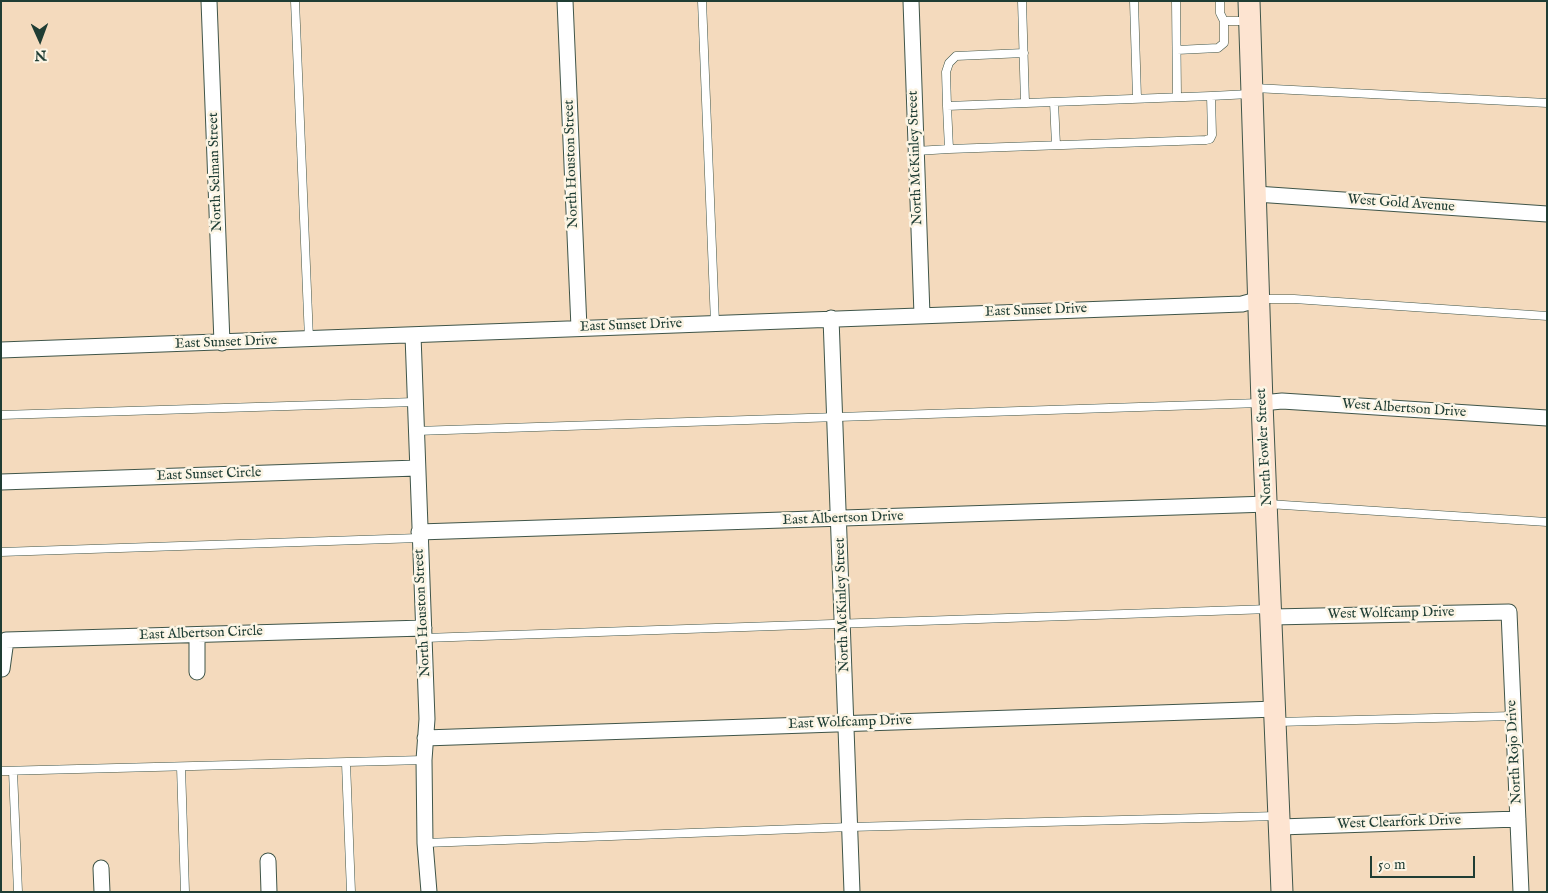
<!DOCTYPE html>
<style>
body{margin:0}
#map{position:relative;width:1548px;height:893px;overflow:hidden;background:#f4dabd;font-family:"IM FELL English",serif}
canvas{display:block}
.frame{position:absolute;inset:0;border:2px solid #1f3d34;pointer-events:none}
.north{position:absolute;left:15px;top:15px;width:50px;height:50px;-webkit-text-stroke:4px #fcf5e5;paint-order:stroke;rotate:178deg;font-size:14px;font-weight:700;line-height:20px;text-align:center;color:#1f3d34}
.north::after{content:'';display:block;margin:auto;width:18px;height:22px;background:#1f3d34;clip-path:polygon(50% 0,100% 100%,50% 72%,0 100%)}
.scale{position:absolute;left:1370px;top:856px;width:105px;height:22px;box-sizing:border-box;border:2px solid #1f3d34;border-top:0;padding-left:6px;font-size:15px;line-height:18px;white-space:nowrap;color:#1f3d34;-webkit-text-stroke:4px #fcf5e5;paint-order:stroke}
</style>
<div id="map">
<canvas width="1548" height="893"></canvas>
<div class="frame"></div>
<div class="north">N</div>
<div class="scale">50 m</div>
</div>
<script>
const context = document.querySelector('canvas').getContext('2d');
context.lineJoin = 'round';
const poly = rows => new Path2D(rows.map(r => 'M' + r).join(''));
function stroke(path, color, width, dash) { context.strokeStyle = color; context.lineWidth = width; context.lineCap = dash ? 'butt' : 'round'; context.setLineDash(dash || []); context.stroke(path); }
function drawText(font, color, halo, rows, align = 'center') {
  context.font = font + ' "IM FELL English",serif'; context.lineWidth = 5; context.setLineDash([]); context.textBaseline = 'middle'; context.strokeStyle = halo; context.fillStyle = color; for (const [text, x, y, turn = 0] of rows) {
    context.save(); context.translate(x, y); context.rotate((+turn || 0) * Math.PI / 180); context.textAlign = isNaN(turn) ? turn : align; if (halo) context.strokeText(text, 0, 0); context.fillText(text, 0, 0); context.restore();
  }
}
const lane = poly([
 [295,1,309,339],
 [702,1,715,323],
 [1022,1,1025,103],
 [1134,1,1137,98],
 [1176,1,1177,97],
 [1220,1,1220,13,1224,21],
 [1177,50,1218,48,1224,43,1224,21,1249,21],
 [1254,88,1547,103],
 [1211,96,1212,135,1210,139,1206,140,949,149,947,106,1211,96,1250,94],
 [1054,102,1056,145],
 [947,106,946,72,949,63,956,56,1024,53],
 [916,151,949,149],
 [1260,299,1294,299,1547,316],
 [1,415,415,402],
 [416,431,1260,403],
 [1268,504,1547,522],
 [1,552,419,538],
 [424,638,1270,609],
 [1277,722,1513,716],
 [346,763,351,892],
 [181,767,185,892],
 [1,771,424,760],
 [13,771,18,892],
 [425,843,850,827,1278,816]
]);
const street = poly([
 [209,1,222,343],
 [565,1,579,328],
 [911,1,922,315],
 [1256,194,1547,214],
 [831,318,852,892],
 [413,335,427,719,424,760,425,843,429,892],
 [1,350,1242,304,1260,299],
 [1262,403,1282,401,1547,418],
 [1,482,417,468],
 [419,532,1268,504],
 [1272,617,1509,612,1521,892],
 [197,636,197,672],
 [2,669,6,640,424,628],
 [425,738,1276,709],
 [1280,827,1518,819],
 [268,861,269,892],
 [101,868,102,892]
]);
const secondary = poly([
 [1249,1,1262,403,1282,892]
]);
stroke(lane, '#3f5549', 9);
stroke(street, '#3f5549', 17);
stroke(secondary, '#3f5549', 23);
stroke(lane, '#fff', 8);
stroke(street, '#fff', 15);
stroke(secondary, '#fde4d1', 21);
drawText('14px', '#1f3d34', '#fcf5e5', [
 ["North McKinley Street",916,158,-92],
 ["North Houston Street",572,164,-92],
 ["North Selman Street",216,172,-92],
 ["West Gold Avenue",1401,204,4],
 ["East Sunset Drive",1036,311,-2],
 ["East Sunset Drive",631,326,-2],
 ["East Sunset Drive",226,343,-2],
 ["West Albertson Drive",1404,409,4],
 ["North Fowler Street",1265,447,-93],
 ["East Sunset Circle",209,475,-2],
 ["East Albertson Drive",843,519,-2],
 ["North McKinley Street",843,605,-92],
 ["North Houston Street",423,613,-93],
 ["West Wolfcamp Drive",1391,614,-1],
 ["East Albertson Circle",201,634,-2],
 ["East Wolfcamp Drive",850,723,-2],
 ["North Rojo Drive",1515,752,-93],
 ["West Clearfork Drive",1399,823,-2]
]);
</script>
